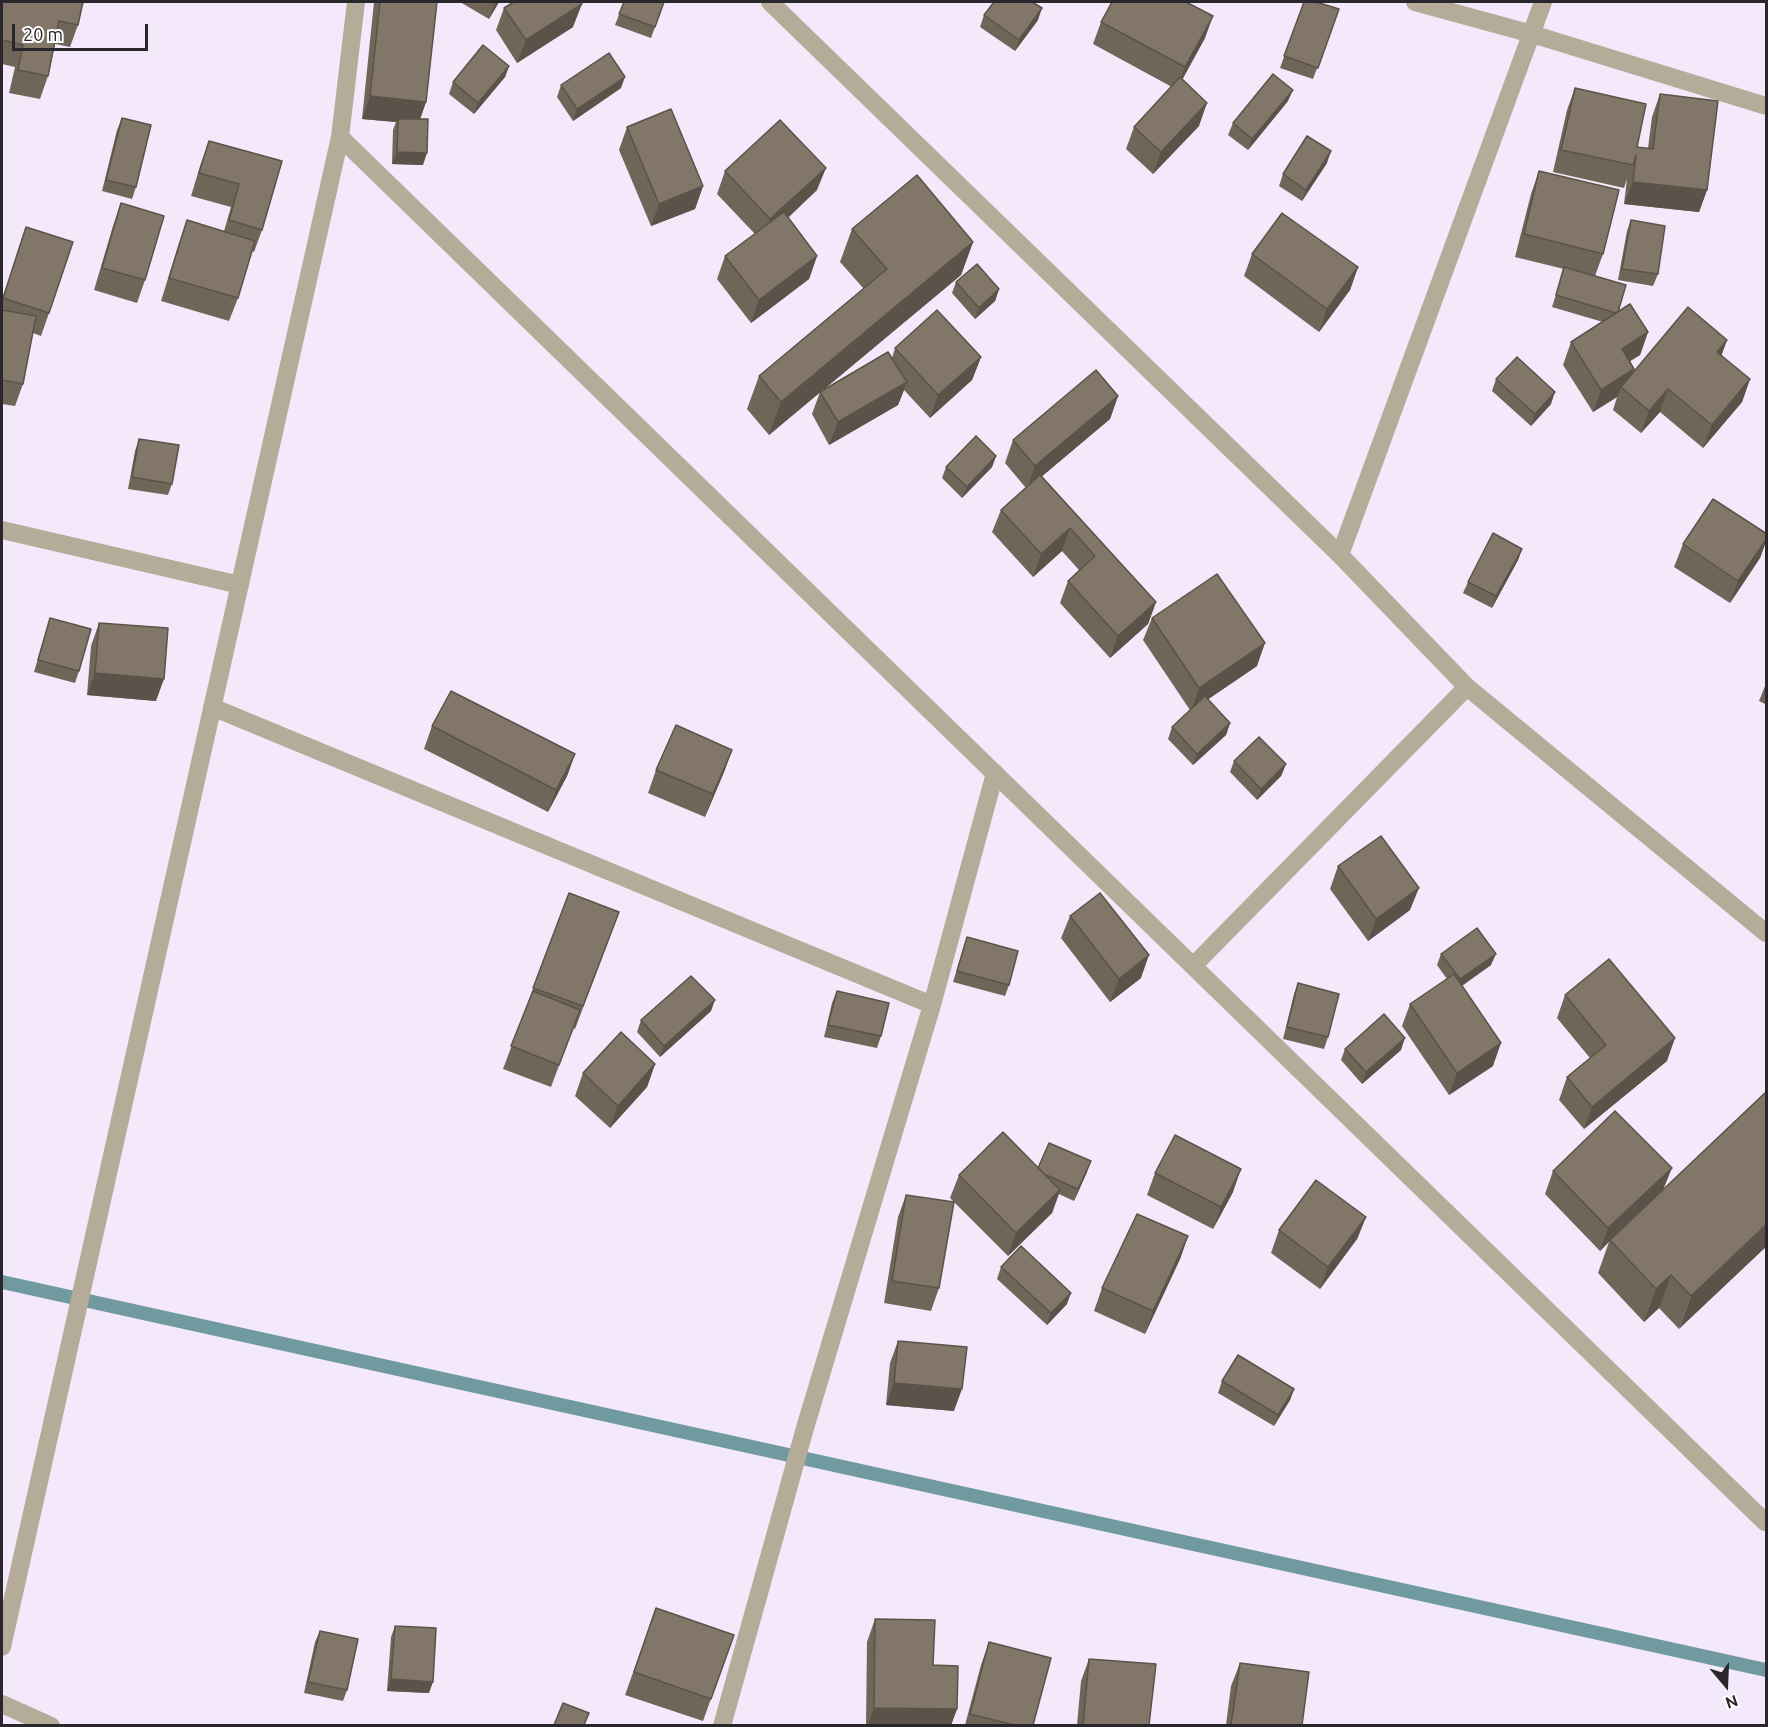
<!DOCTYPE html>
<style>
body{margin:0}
#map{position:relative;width:1768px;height:1727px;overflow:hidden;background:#f3e9fb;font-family:Ubuntu,sans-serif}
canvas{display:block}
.frame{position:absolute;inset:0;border:3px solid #29262c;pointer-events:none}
.north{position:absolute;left:1696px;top:1655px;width:60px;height:60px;-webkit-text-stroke:4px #fff;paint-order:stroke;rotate:161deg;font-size:16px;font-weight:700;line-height:24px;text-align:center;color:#29262c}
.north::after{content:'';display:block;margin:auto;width:21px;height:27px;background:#29262c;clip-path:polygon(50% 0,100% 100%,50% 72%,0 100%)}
.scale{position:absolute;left:12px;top:24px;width:136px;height:27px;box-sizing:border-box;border:3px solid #29262c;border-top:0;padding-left:8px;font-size:18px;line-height:21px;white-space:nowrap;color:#29262c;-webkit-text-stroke:4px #fff;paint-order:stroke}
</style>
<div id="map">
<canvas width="1768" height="1727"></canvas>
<div class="frame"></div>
<div class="north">N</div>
<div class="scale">20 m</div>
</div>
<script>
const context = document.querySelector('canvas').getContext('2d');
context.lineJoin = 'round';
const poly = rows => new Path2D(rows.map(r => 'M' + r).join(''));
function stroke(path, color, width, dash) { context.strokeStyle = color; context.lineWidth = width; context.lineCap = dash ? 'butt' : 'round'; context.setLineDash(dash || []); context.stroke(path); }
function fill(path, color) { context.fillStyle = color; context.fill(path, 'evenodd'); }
stroke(poly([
 [2,1282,1766,1670]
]), '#719aa0', 14);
stroke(poly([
 [770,2,1340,555,1467,687,1766,933],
 [1415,2,1532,34,1766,106],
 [340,137,1765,1522],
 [2,530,240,585],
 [1340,555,1543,2],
 [212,707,932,1005],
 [1193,966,1467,687],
 [2,1647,340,137,356,2],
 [2,1704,51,1726],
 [722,1726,805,1428,932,1005,995,773]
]), '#b4ac99', 18);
fill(poly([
 [2,2,78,25,70,47,55,44,48,76,40,99,9,93,15,67,2,64],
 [374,2,437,2,426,102,420,119,423,165,392,164,393,130,396,122,362,119],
 [460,2,499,2,489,19],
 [624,2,664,2,651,38,615,25],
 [1304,2,1339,9,1313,79,1280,68],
 [504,8,573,27,517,63,496,30],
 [984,15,1038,20,1015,51,980,27],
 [1101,22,1205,38,1182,80,1199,126,1153,174,1126,149,1134,127,1172,87,1093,44],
 [509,66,505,77,474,114,449,94,453,82],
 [561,85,621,88,573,121,557,97],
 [1575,88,1637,147,1648,148,1652,117,1660,94,1707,190,1699,212,1624,204,1627,179,1624,188,1553,172,1567,110],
 [1288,101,1248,150,1228,135,1233,123],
 [122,118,136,187,132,199,102,191,117,130],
 [627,127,703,186,695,209,651,226,619,150],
 [209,141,282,161,262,230,254,252,252,251,238,298,229,321,161,301,179,243,187,220,224,231,231,207,191,196,201,163],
 [1327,163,1302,201,1279,186,1283,174],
 [725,171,817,190,788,218,817,256,809,279,751,323,717,279,725,256,755,234,717,194],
 [1539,171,1603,254,1595,276,1618,312,1648,332,1640,355,1630,361,1634,369,1633,372,1727,340,1721,356,1750,379,1742,402,1703,448,1660,412,1641,433,1613,410,1617,397,1593,412,1563,365,1571,342,1603,322,1552,307,1564,269,1515,257,1531,194],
 [121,203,145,280,137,303,94,290,113,226],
 [1631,220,1658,274,1653,286,1618,280,1627,231],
 [26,227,49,313,41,336,33,333,23,384,15,406,2,404,2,300],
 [852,229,973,242,961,275,822,391,892,358,895,348,981,357,972,380,930,418,904,390,898,405,829,445,812,414,820,392,769,435,747,409,759,376,864,289,840,262],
 [1252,254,1358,267,1350,290,1319,332,1244,276],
 [956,282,999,289,995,301,975,319,952,293],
 [1496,379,1551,404,1531,426,1492,391],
 [1118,396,1110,419,1042,476,1156,602,1148,624,1110,658,1060,603,1068,581,1079,570,1062,551,1033,577,992,532,1001,510,1026,488,1005,463,1013,440],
 [139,439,172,484,168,495,128,489,135,451],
 [996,456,992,467,962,498,942,478,946,467],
 [1767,534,1767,539,1760,558,1730,603,1674,567,1683,544],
 [1522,549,1518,560,1492,608,1463,593,1468,582],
 [50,618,79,671,75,683,34,672],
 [1152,618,1257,666,1208,699,1230,723,1226,735,1193,765,1168,739,1172,727,1190,710,1143,640],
 [99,623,156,701,87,695,91,646],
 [1767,681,1767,705,1759,701],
 [432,726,575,754,567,776,548,812,424,749],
 [732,750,724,772,705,817,648,793,656,770],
 [1234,761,1286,764,1281,776,1257,800,1230,772],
 [1338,866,1410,910,1368,941,1330,889],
 [569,893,619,912,575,1029,573,1028,551,1087,503,1069],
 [1070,916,1141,978,1110,1002,1061,938],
 [967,937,1009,985,1005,996,953,982],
 [1441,954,1491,965,1462,986,1493,1066,1449,1095,1402,1026,1410,1004,1447,979,1437,965],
 [1298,983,1328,1037,1324,1049,1283,1039,1294,994],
 [837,991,881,1036,877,1048,824,1037,832,1003],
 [1565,995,1667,1061,1584,1129,1559,1100,1567,1077,1590,1058,1557,1018],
 [711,1011,660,1057,637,1032,641,1020],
 [1345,1049,1401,1050,1362,1084,1341,1060],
 [655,1064,647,1087,610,1128,575,1096,583,1073],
 [1767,1091,1679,1329,1659,1308,1644,1322,1598,1273,1609,1242,1600,1251,1545,1194,1553,1171,1664,1189],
 [1038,1168,1087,1172,1074,1201,1059,1194,1052,1213,1008,1256,950,1198,959,1175],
 [1155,1173,1233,1192,1213,1229,1147,1195],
 [906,1195,939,1288,931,1311,884,1303,898,1217],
 [1366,1217,1357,1239,1320,1289,1271,1253,1279,1230],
 [1188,1236,1180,1259,1145,1334,1094,1311,1102,1288],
 [1001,1267,1067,1304,1047,1325,997,1279],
 [898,1341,954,1411,886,1405,890,1363],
 [1222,1381,1294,1389,1290,1400,1274,1426,1218,1393],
 [656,1608,734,1635,703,1721,625,1695],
 [875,1619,933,1665,957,1709,951,1725,866,1725,867,1642],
 [395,1626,429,1693,387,1691,391,1637],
 [320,1631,347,1690,343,1701,304,1693,315,1642],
 [989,1642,1033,1725,965,1725,981,1665],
 [1089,1659,1149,1725,1077,1725,1081,1681],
 [1240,1663,1302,1725,1226,1725,1231,1686]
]), '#706559');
fill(poly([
 [495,2,499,2,489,19],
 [582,4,573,27,517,63,526,40],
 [1042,8,1038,20,1015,51,1019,40],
 [1213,16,1205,38,1177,89,1185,67],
 [509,66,505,77,474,114,478,103],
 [625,77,621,88,573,121,577,109],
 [1293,90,1288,101,1248,150,1252,139],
 [370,96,426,102,418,125,398,119,396,122,362,119],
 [1207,103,1199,126,1153,174,1161,152],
 [1331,151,1327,163,1302,201,1306,190],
 [397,152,427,153,423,165,392,164],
 [826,168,817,190,762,241,770,219],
 [1633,182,1707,190,1699,212,1624,204],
 [703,186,695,209,651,226,659,204],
 [973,242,961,275,769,435,781,402],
 [817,256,809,279,751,323,759,300],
 [1358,267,1350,290,1319,332,1327,309],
 [999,289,995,301,975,319,979,308],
 [1648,332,1640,355,1614,371,1622,349],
 [1727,340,1719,362,1717,352],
 [981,357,972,380,930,418,938,395],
 [1634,369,1626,391,1621,387,1617,397,1593,412,1601,390],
 [1750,379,1742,402,1703,448,1712,425],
 [907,382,898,405,829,445,838,422],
 [1668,389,1660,412,1641,433,1649,411],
 [1555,392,1551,404,1531,426,1535,414],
 [1118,396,1110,419,1027,489,1035,466],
 [996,456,992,467,962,498,967,487],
 [1070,528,1062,551,1033,577,1041,554],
 [1767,538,1760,558,1730,603,1738,581],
 [1522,549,1518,560,1492,608,1496,596],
 [1156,602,1148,624,1110,658,1118,636],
 [1265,643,1257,666,1191,711,1199,688],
 [95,673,164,679,156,701,87,695],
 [1230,723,1226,735,1193,765,1197,754],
 [732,750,724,772,705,817,713,794],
 [575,754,567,776,548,812,556,790],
 [1286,764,1281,776,1257,800,1261,789],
 [1419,888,1410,910,1368,941,1376,919],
 [1496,954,1491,965,1455,990,1460,979],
 [1149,955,1141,978,1110,1002,1119,979],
 [715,1000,711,1011,660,1057,664,1046],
 [1405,1038,1401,1050,1362,1084,1366,1072],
 [1675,1038,1667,1061,1584,1129,1592,1107],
 [1501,1043,1493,1066,1449,1095,1457,1073],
 [655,1064,647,1087,610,1128,618,1106],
 [1091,1161,1087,1172,1074,1201,1078,1189],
 [1672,1168,1663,1190,1610,1240,1600,1251,1608,1228],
 [1241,1169,1233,1192,1213,1229,1221,1207],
 [1060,1190,1052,1213,1008,1256,1016,1233],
 [1366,1217,1357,1239,1320,1289,1328,1267],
 [1767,1224,1767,1246,1679,1329,1691,1296],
 [1188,1236,1180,1259,1145,1334,1153,1311],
 [1671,1275,1659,1308,1644,1322,1656,1289],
 [1071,1293,1067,1304,1047,1325,1051,1313],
 [894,1383,962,1389,954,1411,886,1405],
 [1294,1389,1290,1400,1274,1426,1278,1415],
 [391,1679,433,1682,429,1693,387,1691],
 [874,1708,957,1709,951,1725,868,1725]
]), '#5b5349');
const building = poly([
 [2,2,83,2,78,25,59,21,48,76,18,70,23,45,2,40,2,2],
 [380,2,437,2,426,102,370,96,380,2],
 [514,2,580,2,582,4,526,40,504,8,514,2],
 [624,2,664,2,655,27,619,14,624,2],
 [994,2,1032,2,1042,8,1019,40,984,15,994,2],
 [1112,2,1186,2,1213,16,1185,67,1101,22,1112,2],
 [1304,2,1316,2,1339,9,1318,68,1284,56,1304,2],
 [483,45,509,66,478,103,453,82,483,45],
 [609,53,625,77,577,109,561,85,609,53],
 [1273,74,1293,90,1252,139,1233,123,1273,74],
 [1180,77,1207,103,1161,152,1134,127,1180,77],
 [1575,88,1646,104,1637,147,1653,149,1660,94,1718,101,1707,190,1633,182,1636,155,1633,165,1561,150,1575,88],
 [671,109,703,186,659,204,627,127,671,109],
 [122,118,151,125,136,187,106,180,122,118],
 [398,119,428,119,427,153,397,152,398,119],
 [780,120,826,168,770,219,725,171,780,120],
 [1307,136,1331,151,1306,190,1283,174,1307,136],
 [209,141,282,161,262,230,229,220,239,184,199,173,209,141],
 [1539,171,1619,190,1603,254,1524,234,1539,171],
 [917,175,973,242,781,402,759,376,887,269,852,229,917,175],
 [121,203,164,216,145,280,102,268,121,203],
 [784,212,817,256,759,300,725,256,784,212],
 [1282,213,1358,267,1327,309,1252,254,1282,213],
 [187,220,255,241,238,298,169,278,187,220],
 [1631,220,1665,226,1658,274,1622,269,1631,220],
 [26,227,73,242,49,313,3,298,26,227],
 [977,264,999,289,979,308,956,282,977,264],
 [1564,267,1626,285,1618,312,1616,313,1556,295,1564,267],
 [1630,304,1648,332,1622,349,1634,369,1601,390,1571,342,1630,304],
 [1688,307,1727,340,1717,352,1750,379,1712,425,1668,389,1649,411,1621,387,1688,307],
 [2,310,36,316,23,384,2,380,2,310],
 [937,310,981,357,938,395,895,348,937,310],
 [888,352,907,382,838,422,820,392,888,352],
 [1517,357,1555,392,1535,414,1496,379,1517,357],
 [1096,370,1118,396,1035,466,1013,440,1096,370],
 [976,436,996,456,967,487,946,467,976,436],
 [139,439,179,445,172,484,132,477,139,439],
 [1040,475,1156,602,1118,636,1068,581,1095,556,1070,528,1041,554,1001,510,1040,475],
 [1713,499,1767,534,1767,538,1738,581,1683,544,1713,499],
 [1493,533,1522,549,1496,596,1468,582,1493,533],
 [1217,574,1265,643,1199,688,1152,618,1217,574],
 [50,618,91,629,79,671,38,660,50,618],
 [99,623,168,628,164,679,95,673,99,623],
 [451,691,575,754,556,790,432,726,451,691],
 [1205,696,1230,723,1197,754,1172,727,1205,696],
 [676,725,732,750,713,794,656,770,676,725],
 [1259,737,1286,764,1261,789,1234,761,1259,737],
 [1381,836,1419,888,1376,919,1338,866,1381,836],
 [569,893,619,912,583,1006,533,988,569,893],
 [1100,893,1149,955,1119,979,1070,916,1100,893],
 [1477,928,1496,954,1460,979,1441,954,1477,928],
 [967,937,1018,951,1009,985,957,971,967,937],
 [1609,959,1675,1038,1592,1107,1567,1077,1606,1045,1565,995,1609,959],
 [1454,974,1501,1043,1457,1073,1410,1004,1454,974],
 [691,976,715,1000,664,1046,641,1020,691,976],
 [1298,983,1339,994,1328,1037,1287,1027,1298,983],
 [533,991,580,1010,559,1065,511,1046,533,991],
 [837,991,889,1003,881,1036,828,1025,837,991],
 [1384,1014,1405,1038,1366,1072,1345,1049,1384,1014],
 [621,1032,655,1064,618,1106,583,1073,621,1032],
 [1767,1091,1767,1224,1691,1296,1671,1275,1656,1289,1610,1240,1767,1091],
 [1615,1111,1672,1168,1608,1228,1553,1171,1615,1111],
 [1003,1132,1060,1190,1016,1233,959,1175,1003,1132],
 [1175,1135,1241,1169,1221,1207,1155,1173,1175,1135],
 [1049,1143,1091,1161,1078,1189,1044,1174,1038,1168,1049,1143],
 [1316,1180,1366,1217,1328,1267,1279,1230,1316,1180],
 [906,1195,954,1202,939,1288,892,1281,906,1195],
 [1137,1214,1188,1236,1153,1311,1102,1288,1137,1214],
 [1021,1246,1071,1293,1051,1313,1001,1267,1021,1246],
 [898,1341,967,1347,962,1389,894,1383,898,1341],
 [1238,1355,1294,1389,1278,1415,1222,1381,1238,1355],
 [656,1608,734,1635,711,1699,634,1672,656,1608],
 [875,1619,935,1620,933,1665,958,1666,957,1709,874,1708,875,1619],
 [395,1626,436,1628,433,1682,391,1679,395,1626],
 [320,1631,358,1639,347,1690,308,1682,320,1631],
 [989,1642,1051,1658,1033,1725,1014,1725,970,1714,989,1642],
 [1089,1659,1156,1664,1149,1725,1083,1725,1089,1659],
 [1240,1663,1309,1672,1302,1725,1231,1725,1240,1663],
 [563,1703,589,1713,584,1725,554,1725,563,1703]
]);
fill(building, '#827668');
stroke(building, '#5b5349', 1.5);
</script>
